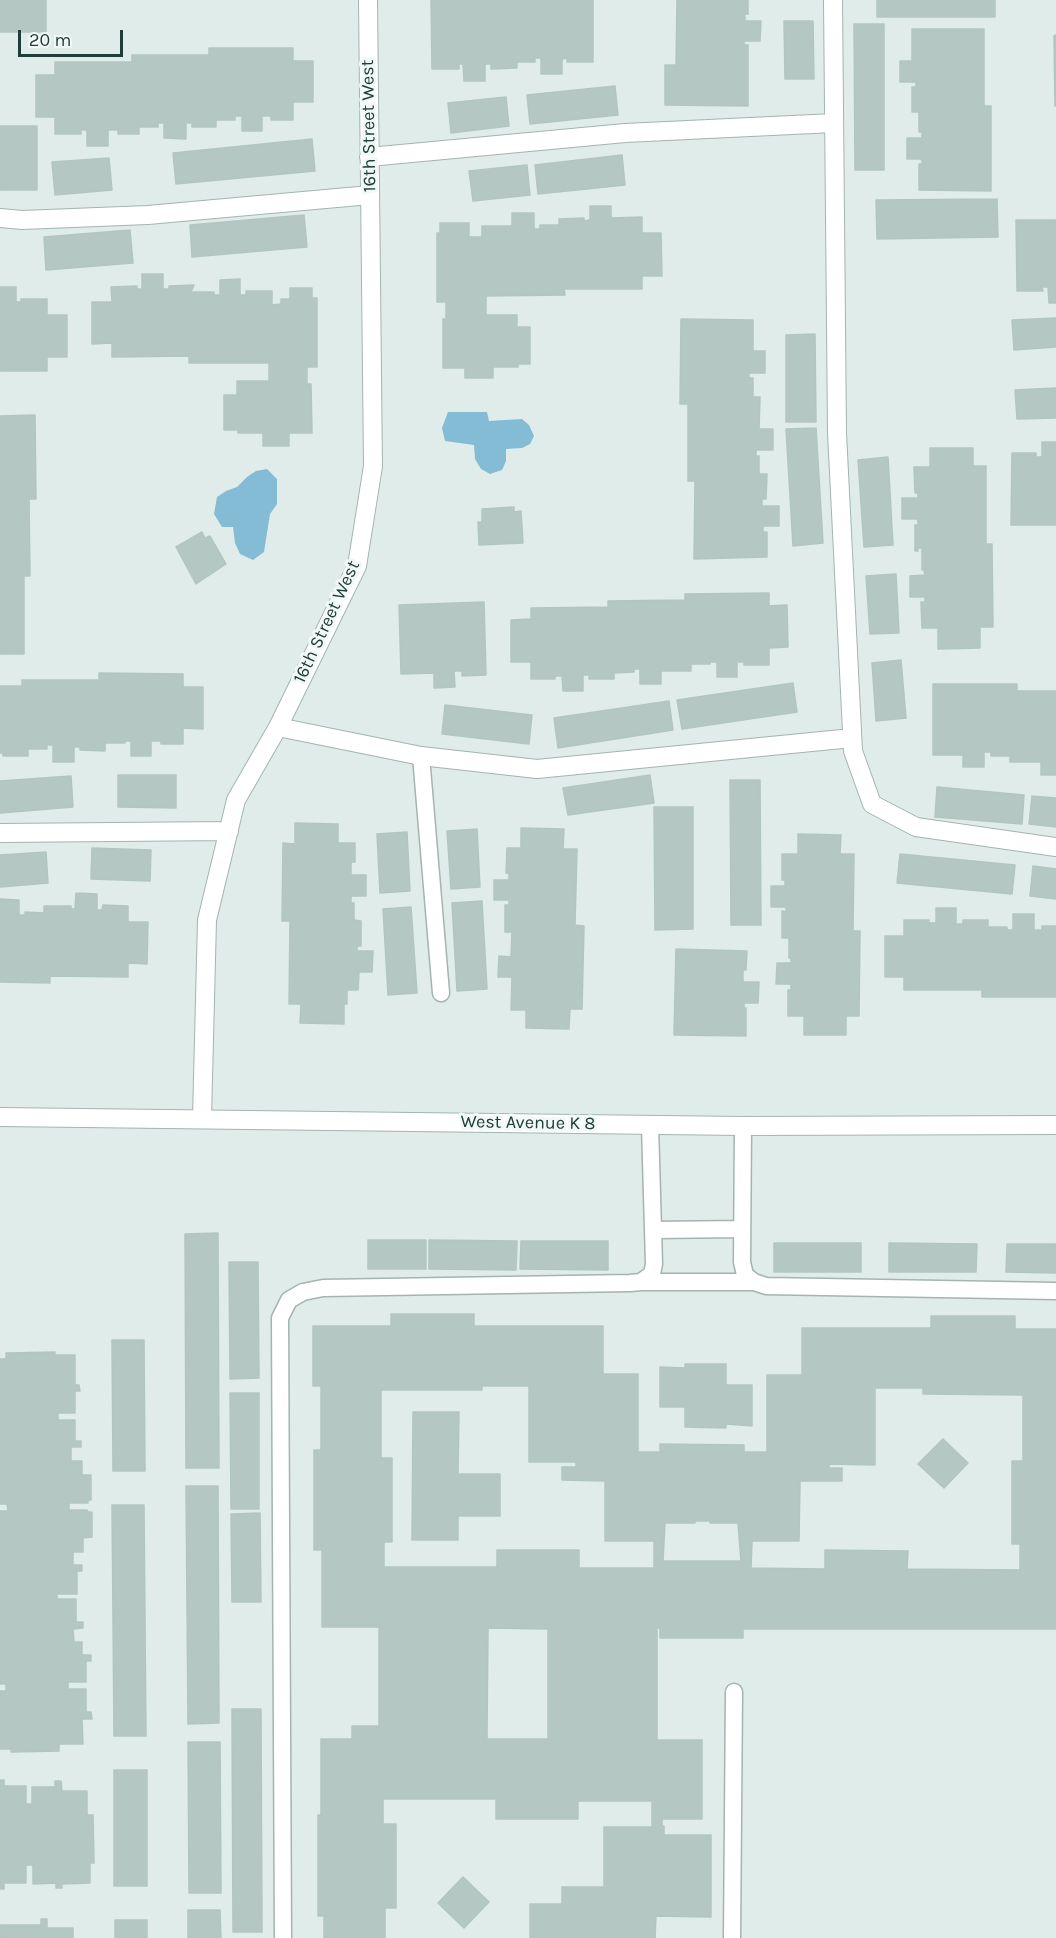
<!DOCTYPE html>
<style>
body{margin:0}
#map{position:relative;width:1056px;height:1938px;overflow:hidden;background:#e0ece9;font-family:Karla,sans-serif}
canvas{display:block}
.scale{position:absolute;left:18px;top:30px;width:105px;height:27px;box-sizing:border-box;border:3px solid #203d3a;border-top:0;padding-left:8px;font-size:18px;line-height:21px;white-space:nowrap;color:#203d3a;-webkit-text-stroke:4px #f1f8f6;paint-order:stroke}
</style>
<div id="map">
<canvas width="1056" height="1938"></canvas>
<div class="scale">20 m</div>
</div>
<script>
const context = document.querySelector('canvas').getContext('2d');
context.lineJoin = 'round';
function fill(path, color) { context.fillStyle = color; context.fill(path, 'evenodd'); }
const poly = rows => new Path2D(rows.map(r => 'M' + r).join(''));
function stroke(path, color, width, dash) { context.strokeStyle = color; context.lineWidth = width; context.lineCap = dash ? 'butt' : 'round'; context.setLineDash(dash || []); context.stroke(path); }
function drawText(font, color, halo, rows, align = 'center') {
  context.font = font + ' Karla,sans-serif'; context.lineWidth = 6; context.setLineDash([]); context.textBaseline = 'middle'; context.strokeStyle = halo; context.fillStyle = color; for (const [text, x, y, turn = 0] of rows) {
    context.save(); context.translate(x, y); context.rotate((+turn || 0) * Math.PI / 180); context.textAlign = isNaN(turn) ? turn : align; if (halo) context.strokeText(text, 0, 0); context.fillText(text, 0, 0); context.restore();
  }
}
fill(poly([
 [448,412,487,412,489,421,522,419,529,425,534,436,530,444,522,448,506,449,506,461,502,470,490,474,481,469,475,459,474,445,445,441,442,428],
 [267,469,277,479,277,504,270,514,264,552,253,560,240,554,235,543,233,527,222,527,214,514,217,497,226,491,237,487,247,477,256,471]
]), '#84bbd5');
const building = poly([
 [0,0,46,0,46,32,0,32,0,0],
 [431,0,593,0,593,62,567,62,567,58,562,59,562,74,541,74,541,58,535,58,535,62,517,62,517,68,491,69,491,64,485,64,485,81,464,81,463,64,459,64,459,69,432,69,431,0],
 [677,0,748,0,748,14,745,14,745,21,761,21,760,41,744,41,744,45,748,45,748,106,665,105,665,65,676,65,677,0],
 [877,0,995,0,995,17,877,17,877,0],
 [784,21,813,21,814,79,785,79,784,21],
 [854,24,884,24,884,170,855,170,854,24],
 [912,29,984,29,984,106,991,106,991,191,919,190,919,164,922,164,922,159,907,159,907,138,922,138,922,132,919,132,919,112,912,112,912,87,916,87,916,82,900,82,900,61,912,61,912,29],
 [1056,35,1056,106,1055,106,1054,36,1056,35],
 [209,48,293,48,293,61,313,61,313,102,293,102,293,120,271,120,271,116,262,116,262,131,242,131,242,116,235,116,235,120,216,120,216,127,192,127,192,123,186,123,186,139,164,138,164,123,158,123,158,127,139,127,139,134,118,134,118,130,108,130,108,146,87,146,87,130,81,130,81,134,55,134,55,117,36,117,36,75,55,75,55,62,132,62,132,55,209,55,209,48],
 [615,86,618,115,530,124,527,95,615,86],
 [506,97,509,126,451,133,448,103,506,97],
 [0,126,37,126,37,190,0,190,0,126],
 [312,139,315,171,176,184,173,153,312,139],
 [622,155,625,185,538,194,535,165,622,155],
 [109,158,112,190,55,195,52,162,109,158],
 [527,165,530,195,473,201,469,171,527,165],
 [997,199,998,237,877,239,876,200,997,199],
 [590,206,611,206,611,218,642,217,642,233,661,233,662,276,642,276,642,289,564,289,565,295,486,296,486,315,517,315,517,327,530,327,530,364,518,364,518,367,493,367,493,378,465,378,465,368,443,368,443,319,446,319,446,302,437,302,437,233,440,233,440,223,469,223,469,237,482,237,482,226,512,226,512,213,534,213,534,229,540,229,540,225,559,225,559,219,584,218,584,221,590,220,590,206],
 [304,215,307,247,192,257,190,225,304,215],
 [1016,220,1056,220,1056,303,1049,303,1048,287,1042,287,1043,291,1017,291,1016,220],
 [130,230,133,263,46,270,44,237,130,230],
 [142,274,163,274,163,289,169,289,169,286,194,285,191,292,214,292,214,295,220,295,220,280,240,279,240,295,246,295,246,291,272,291,272,305,281,304,281,299,290,299,290,288,312,288,312,298,317,298,317,367,307,367,307,384,311,384,312,433,289,433,289,446,263,446,263,433,238,433,238,430,224,430,224,395,237,395,237,381,269,381,269,363,189,363,189,356,112,357,112,343,92,344,92,302,112,302,111,287,137,286,137,289,142,289,142,274],
 [0,287,16,287,16,302,21,302,21,299,47,299,47,315,67,315,67,357,47,357,47,371,0,371,0,287],
 [1056,318,1056,347,1014,350,1012,320,1056,318],
 [681,319,753,320,753,351,765,351,765,373,749,373,749,378,753,378,753,397,760,397,759,429,773,429,773,450,756,450,756,456,759,456,759,474,767,474,766,499,762,499,762,506,779,506,779,526,763,526,763,532,767,532,767,557,694,559,695,481,688,481,688,404,680,404,681,319],
 [815,334,816,422,786,422,786,335,815,334],
 [1056,388,1056,418,1017,419,1015,390,1056,388],
 [35,415,36,499,29,499,30,576,24,576,24,654,0,654,0,416,35,415],
 [816,428,823,543,793,546,786,429,816,428],
 [1042,442,1056,442,1056,525,1011,525,1012,453,1036,453,1036,457,1042,457,1042,442],
 [930,448,973,448,973,466,986,466,986,544,992,544,993,627,980,627,980,648,938,649,938,628,922,628,921,602,925,602,925,597,910,597,910,576,925,575,924,570,922,570,922,548,918,548,918,551,915,551,915,525,918,525,918,519,902,519,902,498,918,498,918,493,915,493,914,467,930,467,930,448],
 [888,457,893,545,864,547,858,460,888,457],
 [514,507,514,512,521,511,523,543,479,545,478,522,482,522,482,509,514,507],
 [202,532,205,538,210,536,226,564,196,584,176,547,202,532],
 [896,574,899,633,870,634,866,576,896,574],
 [769,593,769,606,787,605,788,647,769,648,769,665,744,665,744,662,737,662,737,677,717,677,717,662,710,662,710,664,691,664,691,671,661,671,661,684,640,684,640,669,634,669,634,672,614,673,614,679,589,679,589,675,583,675,583,691,563,691,562,676,555,676,555,679,531,679,531,662,511,662,511,620,531,619,531,608,608,607,608,601,685,600,685,594,769,593],
 [484,602,486,675,462,676,462,671,454,671,455,687,434,688,434,673,401,674,399,605,484,602],
 [901,660,906,718,876,721,872,663,901,660],
 [99,673,183,674,183,687,203,687,203,729,183,728,183,744,161,744,161,741,151,741,151,756,131,756,131,741,125,741,125,743,105,743,105,751,80,750,80,747,74,747,74,762,53,762,53,745,47,745,47,749,28,749,28,756,3,756,3,753,0,753,0,686,22,686,22,680,99,680,99,673],
 [793,683,797,712,682,729,677,700,793,683],
 [933,684,1017,684,1017,691,1056,691,1056,775,1041,775,1041,762,1010,762,1010,756,991,756,991,752,984,752,984,767,963,767,963,755,933,755,933,684],
 [669,701,673,730,558,748,554,718,669,701],
 [445,705,532,715,529,744,442,734,445,705],
 [118,775,176,775,176,808,118,807,118,775],
 [650,775,654,803,568,815,563,788,650,775],
 [71,776,73,807,0,813,0,781,71,776],
 [730,780,760,780,761,925,731,925,730,780],
 [937,787,1024,795,1022,824,935,817,937,787],
 [1032,796,1056,798,1056,827,1029,824,1032,796],
 [654,807,693,807,693,929,655,930,654,807],
 [295,823,338,824,338,843,355,843,355,862,351,862,351,875,366,875,366,896,351,896,351,903,354,903,354,920,361,921,361,946,357,946,357,951,373,951,372,972,359,972,358,990,347,990,347,1004,344,1004,344,1024,300,1023,301,1004,289,1004,290,921,282,921,283,843,295,844,295,823],
 [521,828,564,829,563,849,577,849,575,925,584,926,582,1009,570,1009,569,1029,526,1028,526,1010,511,1010,512,977,498,977,499,956,511,957,512,932,505,932,505,905,509,905,509,900,494,900,494,880,509,880,509,873,506,873,507,848,521,848,521,828],
 [477,829,480,887,451,889,447,831,477,829],
 [407,832,410,891,380,893,377,834,407,832],
 [798,834,841,835,840,854,854,854,853,931,860,931,859,1016,846,1016,846,1035,804,1035,804,1016,788,1016,788,990,791,990,791,984,776,984,777,963,791,963,791,958,789,958,789,938,782,938,782,911,786,912,786,907,771,907,771,886,785,886,785,880,782,880,782,854,798,854,798,834],
 [92,848,151,850,150,881,91,879,92,848],
 [46,852,48,883,0,887,0,855,46,852],
 [900,854,1015,865,1012,894,897,883,900,854],
 [1033,866,1056,869,1056,899,1030,896,1033,866],
 [76,893,97,894,97,910,102,910,103,905,128,906,128,922,148,922,147,964,128,963,128,977,50,976,50,983,0,982,0,899,19,900,19,915,25,915,25,912,44,913,44,906,71,906,71,909,75,909,76,893],
 [482,901,487,989,457,991,452,903,482,901],
 [411,907,417,993,388,995,383,909,411,907],
 [936,908,956,908,956,924,963,924,963,920,988,920,988,927,1007,927,1007,930,1013,930,1013,914,1034,914,1034,930,1042,930,1042,926,1056,926,1056,997,982,997,982,990,904,990,904,977,885,977,885,936,904,936,904,920,929,920,929,923,936,923,936,908],
 [676,949,747,951,746,970,743,970,743,982,759,982,758,1003,744,1003,744,1008,746,1008,746,1036,674,1035,676,949],
 [218,1233,219,1468,186,1468,185,1234,218,1233],
 [368,1240,426,1240,426,1269,368,1269,368,1240],
 [429,1240,517,1241,516,1270,429,1269,429,1240],
 [521,1241,608,1241,608,1270,520,1269,521,1241],
 [774,1243,861,1243,861,1272,774,1272,774,1243],
 [889,1243,977,1244,976,1272,889,1272,889,1243],
 [1007,1244,1056,1244,1056,1273,1006,1272,1007,1244],
 [229,1262,258,1262,259,1378,230,1379,229,1262],
 [391,1314,474,1314,474,1326,603,1326,603,1374,638,1374,638,1452,660,1452,660,1444,744,1445,744,1452,767,1452,767,1375,802,1375,802,1328,931,1328,931,1316,1015,1316,1015,1329,1056,1329,1056,1629,743,1629,743,1638,660,1638,660,1628,657,1628,657,1740,702,1740,702,1819,662,1819,662,1826,664,1826,664,1835,711,1835,711,1917,656,1916,655,1938,530,1938,530,1904,562,1904,562,1887,604,1887,604,1827,652,1827,652,1801,578,1801,578,1819,496,1819,496,1799,383,1799,383,1824,396,1824,396,1908,385,1908,385,1938,324,1938,324,1916,318,1916,318,1815,321,1815,321,1739,352,1739,352,1726,379,1726,379,1627,322,1627,322,1550,314,1550,314,1450,321,1450,321,1386,313,1386,313,1326,391,1326,391,1314],
 [482,1386,529,1386,529,1462,576,1462,576,1467,562,1467,562,1480,605,1481,605,1541,654,1541,654,1568,579,1568,579,1550,497,1550,497,1567,384,1567,384,1542,392,1542,392,1458,381,1458,381,1390,482,1390,482,1386],
 [875,1388,923,1388,923,1394,1023,1395,1023,1461,1012,1461,1012,1544,1020,1544,1020,1570,907,1569,908,1551,825,1550,825,1569,751,1568,752,1541,799,1541,800,1481,842,1481,842,1468,829,1468,829,1464,875,1465,875,1388],
 [695,1521,710,1521,710,1523,738,1523,741,1561,663,1561,665,1523,695,1523,695,1521],
 [488,1628,548,1629,548,1739,487,1739,488,1628],
 [112,1340,144,1340,145,1471,113,1471,112,1340],
 [55,1352,55,1355,75,1355,75,1385,79,1385,80,1391,75,1391,75,1413,58,1413,58,1420,75,1420,75,1441,81,1441,81,1447,71,1447,71,1461,82,1461,82,1475,91,1475,91,1500,88,1500,88,1503,69,1503,69,1510,87,1510,88,1512,92,1512,92,1537,83,1538,83,1552,73,1552,73,1565,82,1565,82,1571,77,1571,77,1594,57,1594,57,1599,76,1599,76,1622,83,1622,83,1628,73,1629,74,1642,82,1642,82,1655,91,1655,91,1661,86,1661,86,1682,68,1682,68,1689,86,1689,86,1712,91,1712,92,1719,82,1719,83,1744,59,1744,59,1751,11,1752,11,1749,0,1749,0,1691,6,1691,6,1684,0,1684,0,1511,8,1511,7,1504,0,1504,0,1359,6,1359,6,1353,55,1352],
 [685,1364,726,1364,726,1385,752,1385,752,1426,726,1424,726,1428,685,1427,685,1407,660,1407,660,1367,685,1368,685,1364],
 [230,1393,259,1393,259,1509,231,1509,230,1393],
 [413,1412,459,1412,458,1474,500,1474,500,1516,458,1516,458,1540,412,1540,413,1412],
 [943,1439,968,1463,944,1488,918,1464,943,1439],
 [186,1486,218,1486,219,1723,188,1724,186,1486],
 [112,1505,144,1505,146,1736,114,1736,112,1505],
 [260,1513,261,1602,232,1602,231,1514,260,1513],
 [232,1709,261,1709,262,1932,233,1932,232,1709],
 [188,1742,220,1742,221,1893,189,1893,188,1742],
 [114,1770,147,1770,147,1886,114,1886,114,1770],
 [0,1780,4,1780,4,1786,26,1786,26,1804,32,1804,32,1787,55,1787,55,1781,61,1781,62,1791,87,1791,87,1815,93,1815,94,1863,90,1863,90,1883,62,1884,62,1888,56,1888,56,1883,33,1884,33,1865,26,1865,26,1883,4,1883,4,1889,0,1889,0,1780],
 [463,1877,489,1902,464,1928,438,1903,463,1877],
 [188,1910,220,1910,221,1938,188,1938,188,1910],
 [41,1919,47,1919,47,1928,73,1928,73,1938,0,1938,0,1925,41,1925,41,1919],
 [115,1920,147,1920,147,1938,115,1938,115,1920]
]);
fill(building, '#b5c7c2');
stroke(building, '#b2c6c1', 1.5);
const service = poly([
 [421,756,441,993],
 [743,1126,742,1262,745,1275,754,1282],
 [653,1230,742,1229],
 [641,1282,652,1274,654,1264,650,1125],
 [283,1938,280,1318,289,1300,303,1292,323,1288,630,1283,641,1282,754,1282,766,1286,1056,1291],
 [732,1938,734,1692]
]);
const minor = poly([
 [833,0,837,433,853,751,872,804,916,827,1056,847],
 [369,157,625,133,834,123],
 [0,218,22,220,148,215,370,195],
 [278,727,421,756,537,769,852,738],
 [0,833,229,831],
 [202,1118,207,920,236,800,278,727,357,566,373,466,368,0]
]);
const tertiary = poly([
 [0,1117,743,1126,1056,1125]
]);
stroke(service, '#a3b4b1', 19);
stroke(minor, '#a3b4b1', 20);
stroke(tertiary, '#a3b4b1', 20);
stroke(service, '#fff', 16);
stroke(minor, '#fff', 18);
stroke(tertiary, '#fff', 18);
drawText('18px', '#203d3a', '#f1f8f6', [
 ["16th Street West",369,126,-91],
 ["16th Street West",327,622,-65],
 ["West Avenue K 8",528,1123,1]
]);
</script>
